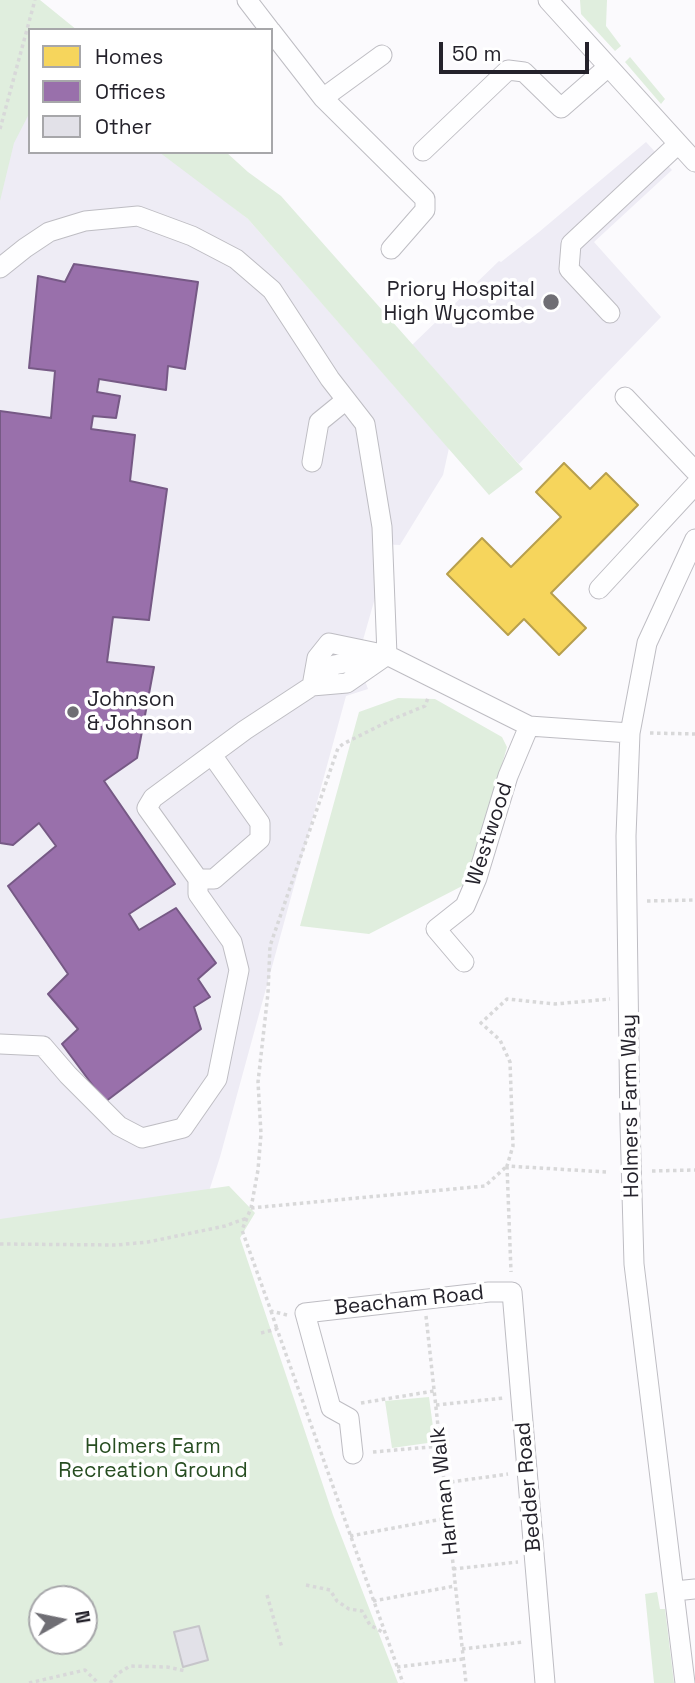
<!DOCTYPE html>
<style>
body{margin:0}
#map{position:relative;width:695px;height:1683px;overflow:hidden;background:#fbfafd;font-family:"Space Grotesk",sans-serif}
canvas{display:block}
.legend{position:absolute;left:28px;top:28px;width:245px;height:126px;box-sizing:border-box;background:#fff;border:2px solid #a7a7aa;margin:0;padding:9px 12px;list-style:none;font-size:21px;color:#24222b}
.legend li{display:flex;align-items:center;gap:14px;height:35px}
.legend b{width:35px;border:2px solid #a7a7aa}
.north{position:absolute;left:28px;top:1585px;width:70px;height:70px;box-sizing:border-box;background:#fff;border:2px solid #a7a7aa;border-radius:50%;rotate:81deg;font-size:19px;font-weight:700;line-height:28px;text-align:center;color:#24222b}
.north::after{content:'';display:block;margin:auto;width:24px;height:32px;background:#6f6e74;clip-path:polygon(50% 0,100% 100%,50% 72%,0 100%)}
.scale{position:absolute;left:439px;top:42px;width:150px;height:32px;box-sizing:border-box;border:4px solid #24222b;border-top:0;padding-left:9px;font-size:21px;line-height:24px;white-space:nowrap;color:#24222b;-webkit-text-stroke:5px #fff;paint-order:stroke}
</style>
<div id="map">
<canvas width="695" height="1683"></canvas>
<ul class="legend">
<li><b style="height:19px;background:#f6d55c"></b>Homes</li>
<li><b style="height:19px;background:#9970ab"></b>Offices</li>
<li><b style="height:19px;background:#e2e1e8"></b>Other</li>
</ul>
<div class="north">N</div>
<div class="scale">50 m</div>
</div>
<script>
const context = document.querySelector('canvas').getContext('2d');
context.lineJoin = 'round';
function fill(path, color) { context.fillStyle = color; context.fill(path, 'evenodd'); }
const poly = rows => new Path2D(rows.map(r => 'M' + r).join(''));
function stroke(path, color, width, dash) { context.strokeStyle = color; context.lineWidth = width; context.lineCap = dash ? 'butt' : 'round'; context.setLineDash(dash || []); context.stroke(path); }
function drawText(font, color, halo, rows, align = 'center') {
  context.font = font + ' "Space Grotesk",sans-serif'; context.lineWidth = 7; context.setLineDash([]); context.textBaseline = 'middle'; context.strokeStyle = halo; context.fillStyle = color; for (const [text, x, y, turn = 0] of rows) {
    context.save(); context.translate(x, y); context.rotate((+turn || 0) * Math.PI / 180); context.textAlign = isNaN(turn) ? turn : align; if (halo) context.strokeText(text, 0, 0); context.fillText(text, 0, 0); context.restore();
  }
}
fill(poly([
 [0,50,30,50,30,152,163,152,248,219,449,448,443,475,400,545,377,544,377,591,363,640,351,642,368,689,346,696,220,1157,200,1219,0,1248],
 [646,142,672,170,594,242,661,317,519,464,412,345,499,261,501,262,539,232]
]), '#eeecf5');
fill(poly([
 [0,0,40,0,77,30,30,30,30,112,14,143,0,201],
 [580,0,607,0,606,26,621,46,615,51,581,14],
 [630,57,665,99,661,104,625,62],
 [159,152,226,152,248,172,281,196,523,469,489,495,248,219],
 [398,698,435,699,502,737,507,747,468,883,369,934,300,926,359,712],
 [229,1186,255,1213,240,1238,333,1515,398,1683,0,1683,0,1219],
 [42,1599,84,1599,84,1641,42,1641],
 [429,1397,435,1442,392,1448,385,1401],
 [657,1592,660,1609,665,1609,674,1683,654,1683,645,1594]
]), '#e0eede');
const homes = poly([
 [564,463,590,489,606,473,638,505,551,593,586,628,559,655,524,619,508,635,447,574,482,538,511,567,561,517,536,492,564,463]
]);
fill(homes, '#f6d55c');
stroke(homes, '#b79f4d', 2);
const offices = poly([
 [74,264,198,282,185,369,168,366,166,390,99,379,97,392,120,396,116,418,93,416,91,429,135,435,130,481,167,489,149,620,113,617,107,662,154,667,137,758,104,781,175,884,129,914,139,930,176,908,216,963,198,979,210,997,194,1007,201,1029,105,1102,62,1044,78,1029,48,994,68,974,8,886,56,846,39,823,13,845,0,843,0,411,51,418,55,371,29,368,38,276,65,282,74,264]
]);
fill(offices, '#9970ab');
stroke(offices, '#765985', 2);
const building = poly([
 [199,1626,208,1660,183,1667,174,1632,199,1626]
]);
fill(building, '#e2e1e8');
stroke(building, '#c6c5ca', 2);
const minor = poly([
 [247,0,270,30],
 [548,0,695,162],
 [271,31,323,98,425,199,425,210,391,249],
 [323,98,382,55],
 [423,151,508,70,524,72,561,108,608,67],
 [0,268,25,248,49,232,85,221,138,216,192,236,236,259,272,290,330,379,365,424,382,527,387,655,529,726,630,733],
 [610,313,569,269,571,244,678,144],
 [625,397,695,471],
 [312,462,319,422,346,400],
 [599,589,695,485],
 [312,686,334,665,376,657],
 [312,686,347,683,383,658],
 [212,755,260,823,260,839,214,879,198,879,147,808,153,798,245,730,312,686,317,658,329,643,387,655],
 [464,962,436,929,465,906,477,878,508,776,529,726],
 [0,1044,43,1046,68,1075,119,1126,142,1138,183,1128,217,1079,239,970,232,942,198,894,198,879],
 [353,1454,349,1418,331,1408,305,1313,489,1292,512,1292,545,1683],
 [675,1591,695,1589],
 [685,1683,634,1264,630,1124,626,836,630,733,647,643,695,539]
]);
stroke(minor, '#bebdc3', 21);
stroke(poly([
 [0,129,35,0],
 [650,733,695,734],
 [647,901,695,900],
 [507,1166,511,1272],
 [652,1171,695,1170],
 [606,1172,507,1166,513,1146,510,1062,500,1040,481,1023,507,999,555,1004,610,999],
 [251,1208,485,1186,507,1166],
 [0,1244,116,1245,148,1242,225,1226,247,1218],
 [271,1311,277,1329],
 [287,1315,271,1311,242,1230,251,1208,258,1170,261,1134,258,1082,268,993,270,946,338,748,343,744,393,719,425,706,428,698],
 [426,1316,466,1683],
 [261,1333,277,1329,403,1683],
 [361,1403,434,1391],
 [436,1405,504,1398],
 [373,1452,441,1446],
 [444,1483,508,1474],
 [350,1536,448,1518],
 [453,1569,518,1562],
 [306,1585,330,1590,337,1601,349,1609,362,1611,370,1625,384,1633],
 [267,1595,282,1648],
 [373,1601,455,1586],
 [462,1649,523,1642],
 [397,1667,463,1659],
 [29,1683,85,1670,98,1683],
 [110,1683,117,1674,130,1666,167,1667,186,1671]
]), '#d8d8d9', 3.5, [3.5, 3.5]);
stroke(minor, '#fefeff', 19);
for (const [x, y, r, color] of [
 [551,302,9,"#6f6e74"],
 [73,712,7,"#6f6e74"]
]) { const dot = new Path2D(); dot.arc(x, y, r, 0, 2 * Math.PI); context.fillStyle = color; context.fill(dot); stroke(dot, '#fff', 2.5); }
drawText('21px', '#24222b', '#fff', [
 ["Priory Hospital",535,290],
 ["High Wycombe",535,314],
 ["Johnson",87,700,"left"],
 ["& Johnson",87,724,"left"]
], 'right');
drawText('21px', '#24222b', '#fff', [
 ["Westwood",490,834,-72],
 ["Holmers Farm Way",631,1106,-91],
 ["Beacham Road",409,1301,-6],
 ["Bedder Road",529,1487,-95],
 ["Harman Walk",445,1491,-96]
]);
drawText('21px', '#274d21', '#fff', [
 ["Holmers Farm",153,1447],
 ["Recreation Ground",153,1471]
]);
</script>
